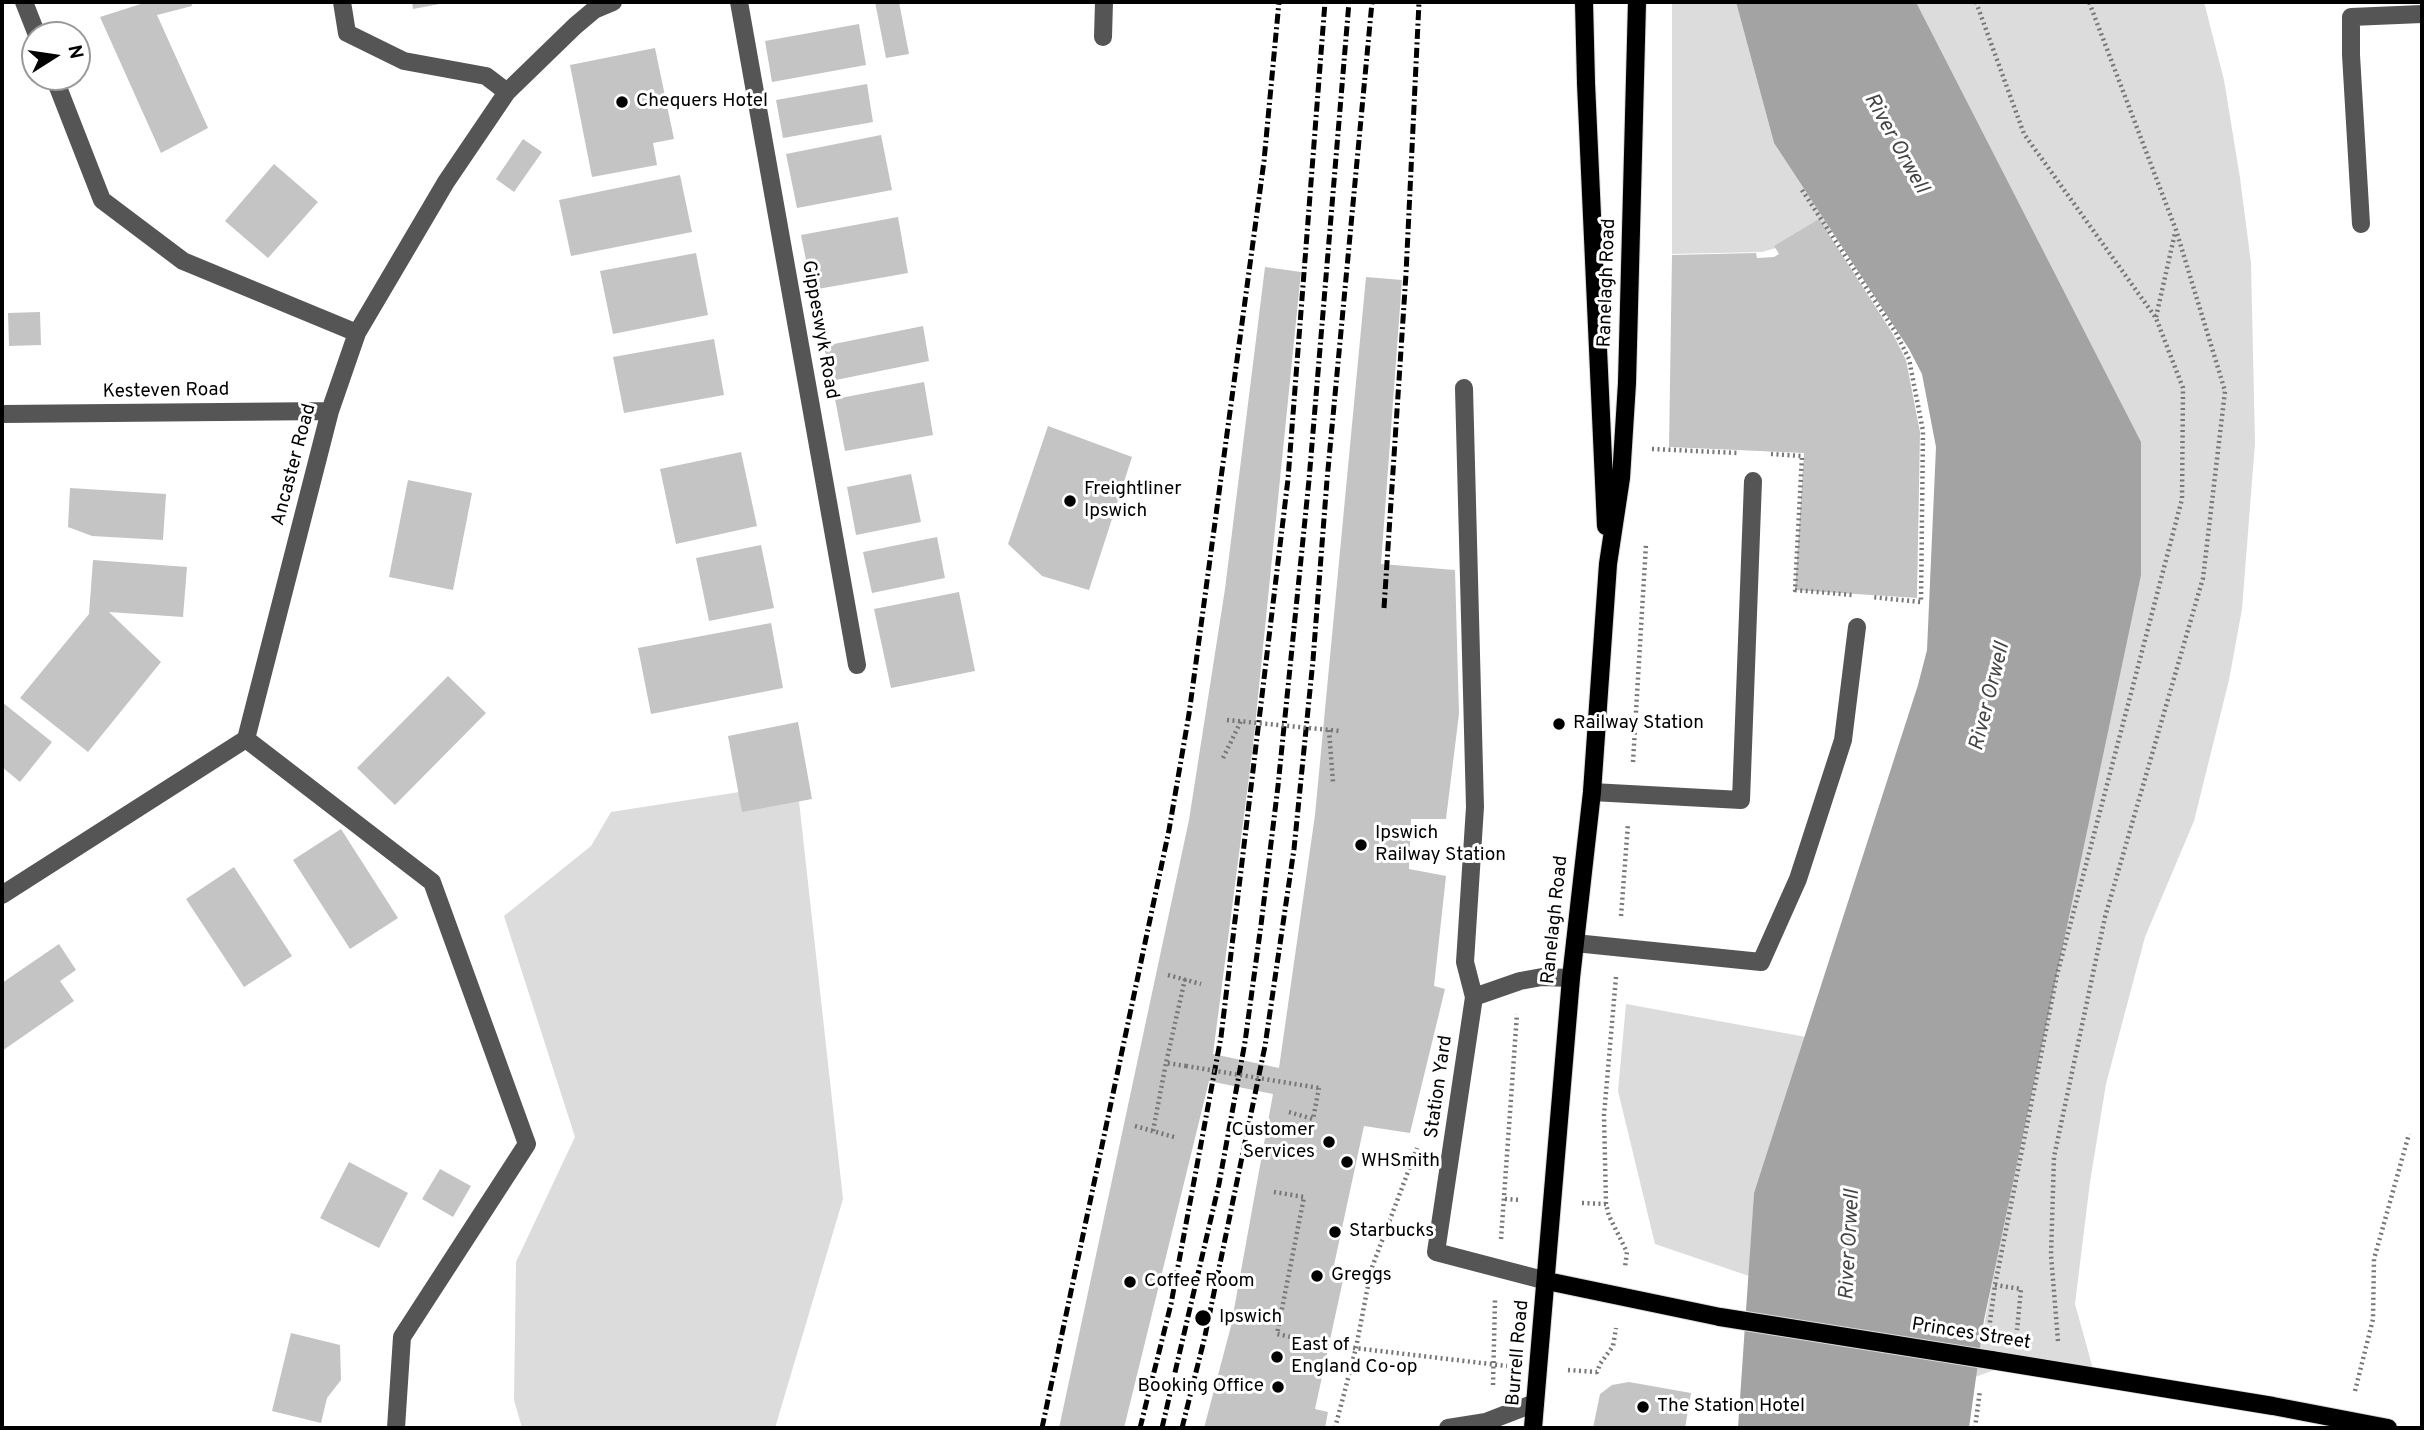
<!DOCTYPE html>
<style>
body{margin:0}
#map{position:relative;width:2424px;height:1430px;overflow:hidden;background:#fff;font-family:Overpass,sans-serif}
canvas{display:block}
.frame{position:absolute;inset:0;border:4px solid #000;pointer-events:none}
.north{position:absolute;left:21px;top:21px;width:70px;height:70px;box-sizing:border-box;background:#fff;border:2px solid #999;border-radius:50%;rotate:78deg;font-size:19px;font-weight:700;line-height:28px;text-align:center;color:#000}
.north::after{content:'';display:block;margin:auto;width:24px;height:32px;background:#000;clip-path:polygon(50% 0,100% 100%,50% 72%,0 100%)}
</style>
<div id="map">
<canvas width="2424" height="1430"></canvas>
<div class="frame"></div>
<div class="north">N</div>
</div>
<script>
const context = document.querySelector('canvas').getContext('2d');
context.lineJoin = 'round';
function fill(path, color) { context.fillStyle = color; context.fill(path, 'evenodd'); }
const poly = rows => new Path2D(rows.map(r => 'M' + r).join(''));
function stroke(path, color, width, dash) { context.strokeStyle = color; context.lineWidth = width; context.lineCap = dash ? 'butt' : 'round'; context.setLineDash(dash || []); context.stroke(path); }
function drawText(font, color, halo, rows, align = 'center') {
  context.font = font + ' Overpass,sans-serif'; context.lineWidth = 6; context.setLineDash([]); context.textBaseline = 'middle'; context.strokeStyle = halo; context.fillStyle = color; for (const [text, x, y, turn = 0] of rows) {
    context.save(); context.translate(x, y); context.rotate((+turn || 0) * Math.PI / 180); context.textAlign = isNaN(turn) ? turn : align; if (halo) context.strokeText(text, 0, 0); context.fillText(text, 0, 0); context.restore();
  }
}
fill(poly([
 [1672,2,1736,2,1774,143,1832,232,1762,252,1672,254],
 [1916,2,2204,2,2224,80,2240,178,2251,263,2255,443,2242,609,2229,680,2194,821,2145,937,2106,1084,2090,1182,2075,1304,2095,1376,2014,1363,1975,1377,2141,443],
 [797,783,843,1199,775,1428,522,1428,514,1400,516,1262,575,1137,504,916,591,846,611,812],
 [1626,1004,1806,1037,1754,1193,1749,1276,1655,1244,1618,1091]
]), '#dcdcdc');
fill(poly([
 [1736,2,1916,2,2141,442,2141,575,1984,1320,1969,1428,1738,1428,1754,1193,1918,685,1927,650,1936,447,1922,374,1909,349,1774,143]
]), '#a3a3a3');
fill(poly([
 [147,2,191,2,192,6,157,15,208,128,161,153,100,17],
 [412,2,445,2,445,3,413,9],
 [875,2,899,2,909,54,886,58],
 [859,24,866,65,772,82,765,41],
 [655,48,674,139,653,143,657,165,592,177,570,65],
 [867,84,873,122,783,138,776,100],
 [881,135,892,190,797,208,786,154],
 [523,139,542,152,514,192,496,179],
 [274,164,318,202,268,258,225,221],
 [680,175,692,232,571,256,559,200],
 [898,217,908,273,812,290,801,235],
 [1819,219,1893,334,1906,360,1920,432,1917,598,1795,590,1804,453,1669,447,1672,255,1756,253,1757,258,1774,257,1779,254,1774,246],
 [696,253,708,315,613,334,600,271],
 [1265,267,1301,272,1253,746,1213,1054,1279,1068,1315,815,1366,277,1402,280,1381,564,1455,570,1459,714,1446,819,1411,819,1409,869,1446,876,1434,986,1445,989,1410,1133,1364,1126,1331,1279,1343,1280,1315,1409,1328,1412,1325,1428,1204,1428,1231,1326,1273,1094,1209,1081,1124,1428,1059,1428,1189,820,1225,589],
 [40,312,41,345,9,346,8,313],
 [923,326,929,361,831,381,824,346],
 [714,339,724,395,624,413,613,357],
 [924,382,933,435,845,451,835,399],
 [1048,426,1132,457,1089,590,1042,576,1008,544],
 [741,452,757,526,676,544,660,469],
 [911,474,921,522,856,535,847,487],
 [408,480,472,493,453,590,389,577],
 [70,488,166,494,163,540,92,536,68,527],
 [937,537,945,578,872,593,863,552],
 [761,545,774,608,709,621,696,558],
 [93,560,187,567,183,617,109,612,161,662,88,752,20,698,89,614],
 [959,592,975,671,891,688,874,609],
 [771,623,783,688,651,714,638,648],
 [448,676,486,713,395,805,357,768],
 [2,702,52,742,20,782,2,767],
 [798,722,812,799,742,812,728,736],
 [341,829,398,918,350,949,293,860],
 [234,867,292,956,244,987,186,899],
 [59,944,76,970,60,981,74,1001,2,1051,2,983],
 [349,1162,408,1193,379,1248,320,1218],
 [440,1169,471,1186,453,1217,422,1199],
 [291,1333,340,1345,341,1380,327,1398,321,1423,272,1411],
 [1629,1382,1691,1393,1685,1428,1593,1428,1600,1394,1612,1385]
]), '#c4c4c4');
const major = poly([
 [1584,2,1586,83,1606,526],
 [1547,1281,1720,1317],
 [1991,1360,2273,1406,2388,1428],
 [1533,1428,1571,978,1592,792,1608,564,1621,478,1627,383,1637,2]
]);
stroke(major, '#dbdbdb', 20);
stroke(poly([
 [1976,2,2024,134,2156,318,2183,388,2182,499,2057,975,1995,1285,1989,1329],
 [1802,190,1896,333,1909,359,1923,431,1921,602,1871,597],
 [2156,317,2175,233],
 [1652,449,1738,453],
 [1771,454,1802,456,1795,590,1852,595],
 [1329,730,1333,782],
 [1223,758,1241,721],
 [1633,762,1646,544],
 [1621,916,1628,824],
 [1168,975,1201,984],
 [1616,977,1604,1115,1606,1204,1609,1216,1627,1252,1625,1267],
 [1185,979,1166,1063,1186,1066],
 [1289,1112,1313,1119,1319,1088],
 [1135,1126,1174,1137],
 [1153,1131,1166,1063],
 [1274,1192,1304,1197,1277,1334,1329,1345,1507,1366],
 [1505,1199,1521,1200],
 [1582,1203,1606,1204],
 [1501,1239,1517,1014],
 [1995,1285,2021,1289,2017,1330],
 [2058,1341,2051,1255,2054,1157,2105,917,2203,578,2225,391,2176,230,2089,2],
 [1568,1370,1597,1372,1600,1364,1613,1346,1616,1328],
 [1493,1385,1495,1300],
 [2355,1391,2373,1319,2374,1259,2409,1134],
 [1335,1428,1356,1348,1371,1270,1417,1148],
 [1975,1428,1980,1390]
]), '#777', 4.5, [2, 3.5]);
stroke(poly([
 [24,2,37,35],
 [342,2,347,33,404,61,486,76,507,92],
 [739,2,857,665],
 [1103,37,1104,2],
 [54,77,102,200,183,261,357,333],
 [2361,224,2351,55,2351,17,2422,14],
 [1464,388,1475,807,1465,962,1474,997,1436,1252,1547,1281],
 [2,414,330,411],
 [246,739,432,882,527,1144,402,1337,396,1428],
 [1592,792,1741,800,1753,481],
 [2,895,246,739,330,411,357,333,446,182,507,92,575,26,594,10,613,2],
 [1575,943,1761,962,1798,879,1843,740,1857,627],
 [1474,997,1520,981,1542,977,1571,978],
 [1448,1428,1486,1422,1535,1403]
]), '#555', 18);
stroke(major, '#000', 18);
stroke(poly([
 [1384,608,1406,274,1419,2],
 [1042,1428,1169,830,1189,714,1264,161,1279,2],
 [1140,1428,1171,1304,1221,1037,1288,479,1325,2],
 [1162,1428,1219,1184,1245,1042,1261,925,1278,786,1309,480,1349,2],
 [1182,1428,1205,1336,1265,1046,1294,849,1313,660,1327,480,1372,2]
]), '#000', 5, [10, 3.5, 2, 3.5]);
const majorBridge = poly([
 [1720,1317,1991,1360]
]);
stroke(majorBridge, '#dbdbdb', 20, []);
stroke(poly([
 [1227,720,1340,731],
 [1186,1066,1319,1088]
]), '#777', 4.5, [2, 3.5]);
stroke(majorBridge, '#000', 18);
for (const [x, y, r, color] of [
 [622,102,7,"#000"],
 [1070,501,7,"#000"],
 [1559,724,7,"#000"],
 [1361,845,7,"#000"],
 [1329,1142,7,"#000"],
 [1347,1162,7,"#000"],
 [1335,1232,7,"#000"],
 [1317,1276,7,"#000"],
 [1130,1282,7,"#000"],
 [1203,1318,9,"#000"],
 [1277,1357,7,"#000"],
 [1278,1387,7,"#000"],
 [1643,1407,7,"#000"]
]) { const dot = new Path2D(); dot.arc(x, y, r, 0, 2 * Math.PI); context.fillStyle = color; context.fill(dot); stroke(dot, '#fff', 2.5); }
drawText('19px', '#000', '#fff', [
 ["Chequers Hotel",636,102],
 ["Freightliner",1084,490],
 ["Ipswich",1084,512],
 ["Railway Station",1573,724],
 ["Ipswich",1375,834],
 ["Railway Station",1375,856],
 ["Customer",1315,1131,"right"],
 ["Services",1315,1153,"right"],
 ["WHSmith",1361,1162],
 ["Starbucks",1349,1232],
 ["Greggs",1331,1276],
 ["Coffee Room",1144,1282],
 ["Ipswich",1219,1318],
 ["East of",1291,1346],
 ["England Co-op",1291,1368],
 ["Booking Office",1264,1387,"right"],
 ["The Station Hotel",1657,1407]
], 'left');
drawText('19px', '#000', '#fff', [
 ["Ranelagh Road",1608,283,-88],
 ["Gippeswyk Road",819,330,80],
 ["Kesteven Road",166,392,-1],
 ["Ancaster Road",295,465,-75],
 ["Ranelagh Road",1556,920,-84],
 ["Station Yard",1440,1087,-82],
 ["Princes Street",1971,1335,9],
 ["Burrell Road",1519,1353,-85]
]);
drawText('italic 21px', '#444', '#fff', [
 ["River Orwell",1895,144,61],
 ["River Orwell",1991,697,-76],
 ["River Orwell",1851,1245,-87]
]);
</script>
